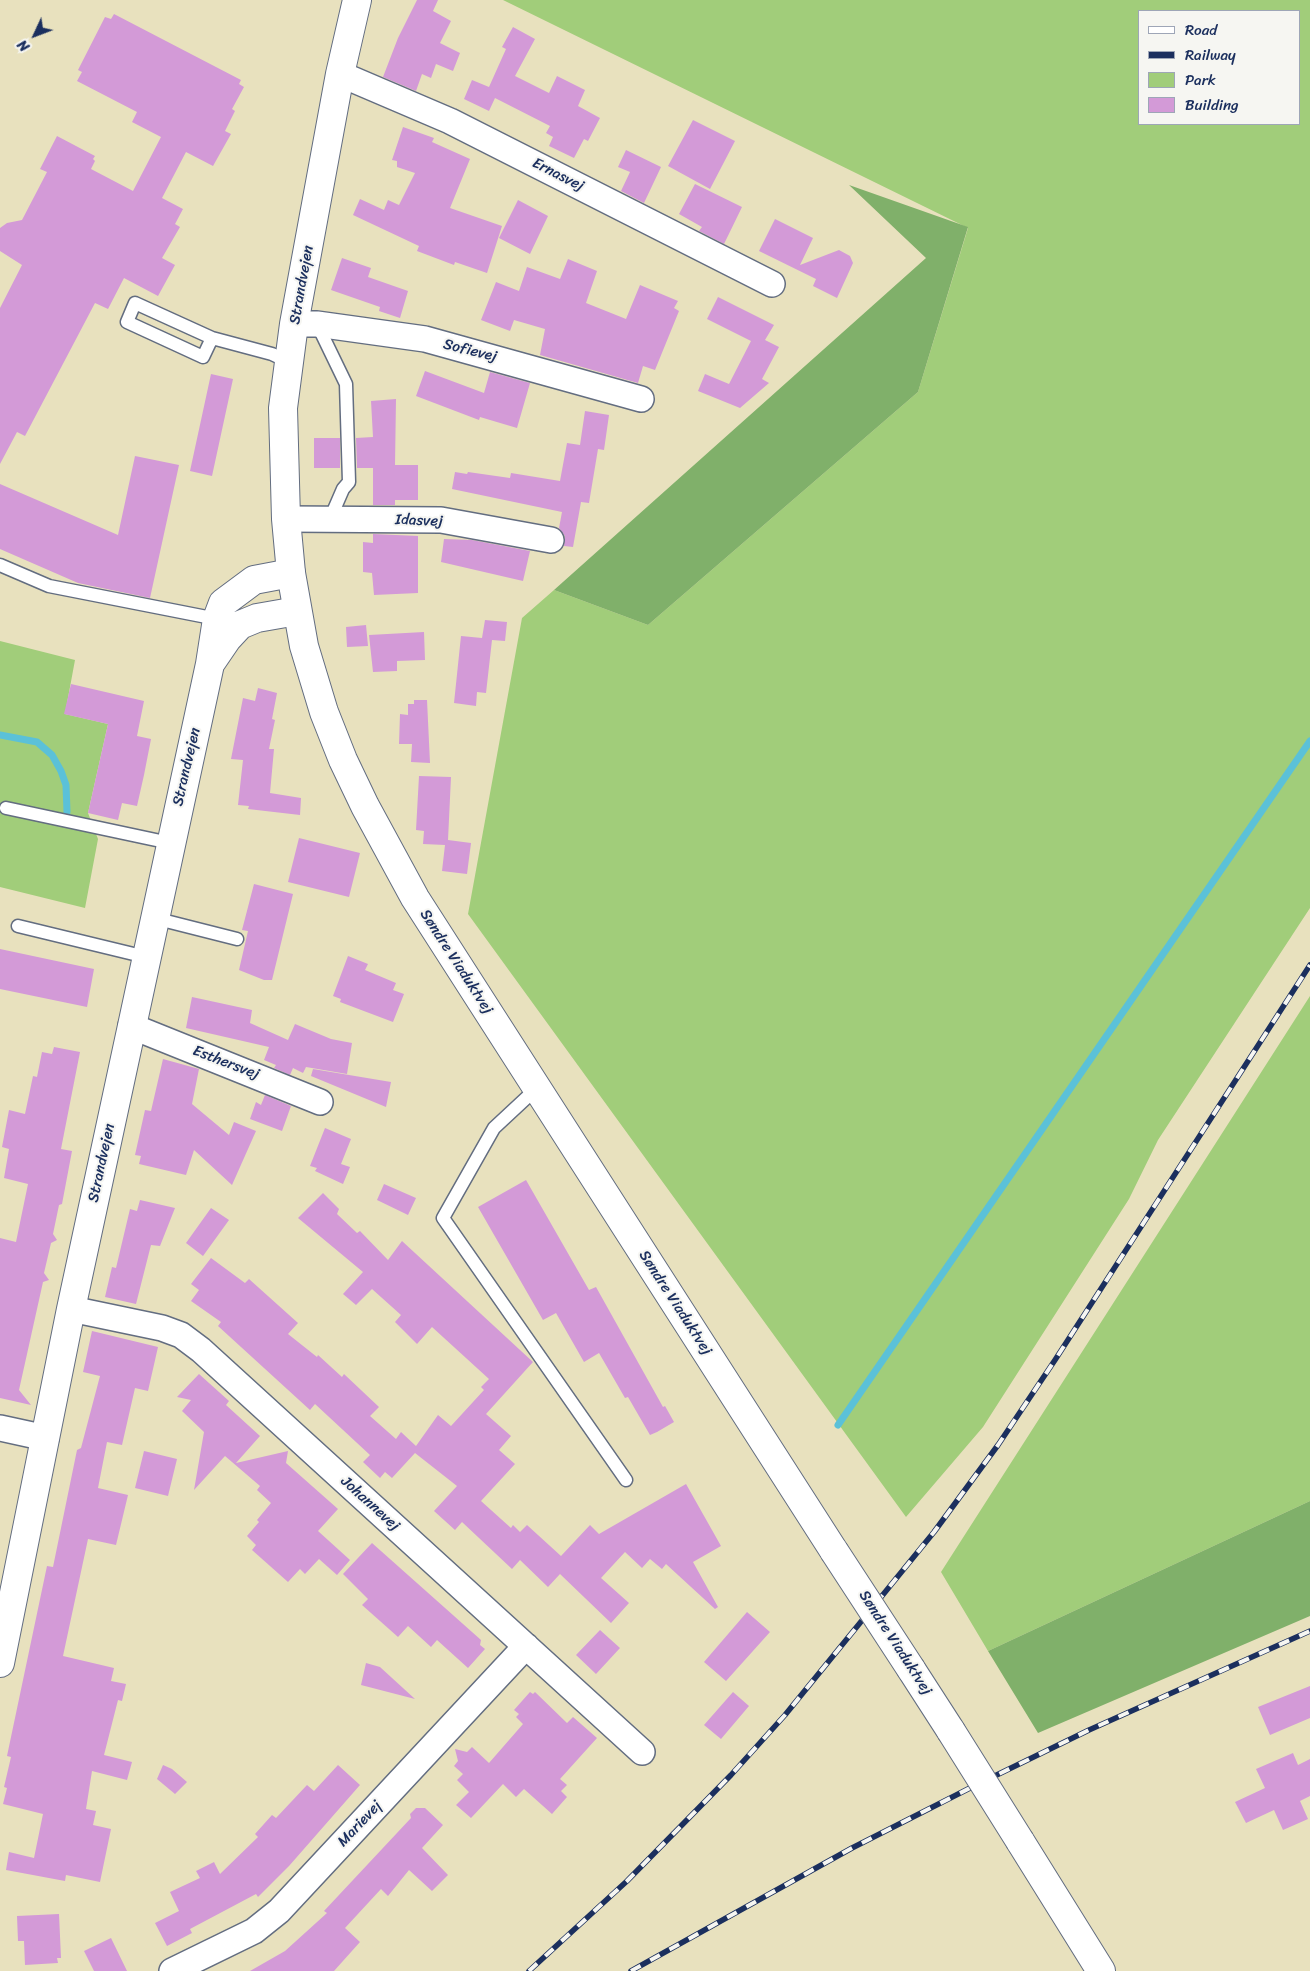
<!DOCTYPE html>
<meta charset="utf-8">
<style>
body{margin:0}
#map{position:relative;width:1310px;height:1971px;overflow:hidden;background:#e8e1be;font-family:Sriracha,sans-serif}
canvas{display:block}
.legend{position:absolute;left:1138px;top:10px;width:162px;height:115px;box-sizing:border-box;background:#f6f6f2;border:1px solid #9ea6b7;margin:0;padding:6px 9px;list-style:none;font-size:15px;color:#1b2f5e}
.legend li{display:flex;align-items:center;gap:10px;height:25px}
.legend b{width:25px;border:1px solid #9ea6b7}
.north{position:absolute;left:10px;top:10px;width:50px;height:50px;-webkit-text-stroke:4px #f6f6f2;paint-order:stroke;rotate:227deg;font-size:14px;font-weight:700;line-height:20px;text-align:center;color:#1b2f5e}
.north::after{content:'';display:block;margin:auto;width:18px;height:22px;background:#1b2f5e;clip-path:polygon(50% 0,100% 100%,50% 72%,0 100%)}
</style>
<div id="map">
<canvas width="1310" height="1971"></canvas>
<ul class="legend">
<li><b style="height:6px;background:#fff"></b>Road</li>
<li><b style="height:6px;background:#1b2f5e"></b>Railway</li>
<li><b style="height:14px;background:#a1cd7a"></b>Park</li>
<li><b style="height:14px;background:#d39ad7"></b>Building</li>
</ul>
<div class="north">N</div>
</div>
<script>
const context = document.querySelector('canvas').getContext('2d');
context.lineJoin = 'round';
function fill(path, color) { context.fillStyle = color; context.fill(path, 'evenodd'); }
const poly = rows => new Path2D(rows.map(r => 'M' + r).join(''));
function stroke(path, color, width, dash) { context.strokeStyle = color; context.lineWidth = width; context.lineCap = dash ? 'butt' : 'round'; context.setLineDash(dash || []); context.stroke(path); }
function drawText(font, color, halo, rows, align = 'center') {
  context.font = font + ' Sriracha,sans-serif'; context.lineWidth = 4; context.setLineDash([]); context.textBaseline = 'middle'; context.strokeStyle = halo; context.fillStyle = color; for (const [text, x, y, turn = 0] of rows) {
    context.save(); context.translate(x, y); context.rotate((+turn || 0) * Math.PI / 180); context.textAlign = isNaN(turn) ? turn : align; if (halo) context.strokeText(text, 0, 0); context.fillText(text, 0, 0); context.restore();
  }
}
fill(poly([
 [503,0,1310,0,1310,908,1158,1140,1129,1199,983,1427,906,1517,468,914,522,618,554,590,648,625,918,392,968,228],
 [1139,11,1299,11,1299,124,1139,124],
 [0,641,75,660,65,714,108,724,88,813,98,839,85,908,0,887],
 [1310,996,1310,1501,988,1651,941,1572]
]), '#a1cd7a');
fill(poly([
 [849,185,968,227,918,392,648,625,554,590,926,258],
 [1310,1501,1310,1616,1038,1733,988,1651]
]), '#80b06a');
stroke(poly([
 [0,735,37,742,52,755,61,771,66,785,67,812],
 [838,1425,1310,741]
]), '#5bc1d8', 7);
fill(poly([
 [417,0,438,0,433,11,451,21,440,43,460,53,453,71,436,64,431,78,422,74,416,91,383,77,398,38],
 [114,14,241,80,239,84,244,87,232,109,235,111,225,131,231,134,213,166,186,152,162,198,183,209,175,224,180,227,162,258,175,265,158,296,124,278,108,309,95,303,25,436,17,432,0,464,0,308,22,265,0,251,0,228,7,223,22,220,47,172,40,169,57,136,95,156,93,159,95,161,91,169,133,191,161,137,132,122,137,112,77,81,82,72,78,70,105,17,111,19],
 [513,27,535,39,515,76,549,93,557,76,585,90,578,106,600,118,588,141,584,139,574,158,549,146,553,137,546,133,550,126,495,98,489,111,464,99,472,80,489,87,506,49,502,47],
 [693,120,735,141,710,189,668,166],
 [403,127,434,138,432,142,470,159,450,208,502,226,487,273,455,262,454,265,417,251,419,246,353,215,360,199,384,210,388,200,399,205,415,173,397,167,397,161,392,160],
 [626,150,661,167,644,203,621,191,630,172,618,167],
 [695,184,742,207,724,244,699,231,702,227,679,214],
 [518,200,548,216,530,254,499,238],
 [775,219,813,238,800,265,839,250,850,256,853,263,837,298,813,286,816,279,759,251],
 [342,258,371,268,368,277,408,291,400,318,379,311,380,307,331,290],
 [568,259,597,271,586,303,626,319,640,285,678,301,674,308,679,311,655,370,643,366,638,383,540,355,545,329,514,320,510,331,481,320,496,282,519,291,527,267,560,279],
 [718,297,774,325,765,340,779,347,762,379,769,383,740,408,698,391,705,374,729,384,751,341,707,319],
 [425,371,484,393,490,372,530,383,517,428,480,417,479,420,416,396],
 [211,374,233,379,212,476,190,471],
 [396,399,395,465,418,465,418,500,395,500,395,505,373,505,373,468,357,468,356,438,373,437,371,401],
 [585,411,609,415,604,450,598,449,589,503,581,502,573,547,564,546,565,536,559,528,562,512,452,489,455,472,467,474,468,472,510,478,511,473,560,481,567,443,580,445],
 [314,438,340,438,340,468,314,468],
 [135,456,179,465,150,598,78,583,0,549,0,484,118,535],
 [373,534,418,536,418,593,374,595,372,573,363,572,363,542,373,543],
 [444,539,472,540,530,551,523,581,441,562],
 [485,620,507,622,505,641,492,640,486,693,477,692,476,706,454,703,461,636,482,638],
 [366,625,368,646,347,647,346,627],
 [424,632,425,660,397,661,397,671,373,672,369,635],
 [71,684,144,701,137,736,151,739,144,775,137,806,122,803,118,820,88,813,108,724,64,714],
 [258,688,277,693,272,719,275,720,269,749,274,749,270,793,301,798,300,815,248,809,249,806,238,805,243,760,231,759,243,698,255,701],
 [414,700,427,700,430,763,411,762,412,744,399,744,400,714,408,715,408,704,414,704],
 [419,776,451,777,448,840,471,843,467,874,442,871,445,845,423,844,424,831,416,830],
 [299,838,360,853,349,897,288,882],
 [254,884,293,894,272,980,264,980,239,970,248,931,242,930],
 [0,949,94,969,87,1007,0,989],
 [348,956,368,964,365,970,396,983,393,990,404,994,393,1022,340,1002,341,999,333,996],
 [192,997,252,1010,250,1023,288,1040,295,1024,331,1039,352,1043,347,1074,306,1067,303,1073,293,1068,290,1075,274,1068,276,1065,264,1060,269,1047,186,1028],
 [54,1047,80,1052,61,1149,72,1151,62,1204,59,1205,53,1234,57,1240,51,1243,44,1273,49,1280,43,1282,19,1390,31,1405,0,1398,0,1238,16,1242,28,1184,4,1178,9,1149,2,1147,9,1110,25,1114,33,1076,37,1077,42,1052,52,1054],
 [163,1059,199,1069,192,1104,229,1135,234,1122,256,1131,232,1185,194,1150,186,1175,139,1164,141,1156,135,1155,145,1110,151,1111],
 [313,1069,391,1082,386,1107,311,1076],
 [265,1095,291,1106,282,1131,250,1119,256,1102,261,1105],
 [325,1128,351,1139,341,1164,350,1167,343,1184,315,1171,317,1168,310,1166],
 [526,1180,589,1290,596,1287,663,1407,665,1406,674,1422,657,1432,650,1435,628,1397,625,1398,599,1353,584,1362,556,1313,543,1320,478,1207],
 [384,1184,416,1198,408,1215,377,1200],
 [323,1193,339,1209,337,1214,357,1233,360,1231,388,1260,402,1241,533,1362,486,1414,511,1436,499,1450,515,1464,481,1501,511,1528,513,1525,520,1532,527,1525,561,1556,590,1525,599,1534,686,1484,721,1546,693,1562,718,1607,715,1609,666,1564,662,1569,650,1559,642,1568,625,1552,601,1578,629,1603,611,1623,560,1574,548,1587,520,1560,512,1569,462,1522,455,1530,434,1511,457,1486,415,1453,392,1478,385,1472,380,1478,363,1462,370,1455,315,1404,310,1410,218,1326,221,1322,191,1301,199,1290,191,1284,211,1258,245,1283,249,1279,298,1323,288,1334,317,1357,318,1355,342,1377,344,1374,379,1407,370,1416,396,1439,401,1432,416,1446,438,1415,451,1426,484,1390,481,1387,489,1379,432,1327,417,1344,395,1322,401,1315,372,1289,356,1305,343,1294,363,1272,298,1218],
 [140,1200,175,1208,160,1246,151,1245,136,1304,105,1297,112,1267,116,1268,130,1209,137,1211],
 [211,1208,229,1220,203,1256,186,1243],
 [92,1331,158,1347,148,1391,135,1388,122,1445,107,1442,98,1488,128,1495,116,1545,88,1539,63,1656,114,1668,111,1681,126,1684,122,1701,118,1700,104,1755,132,1762,127,1780,92,1771,86,1809,96,1811,93,1825,111,1829,100,1882,66,1875,65,1881,6,1870,9,1852,34,1858,43,1814,3,1804,7,1788,4,1787,11,1757,7,1756,47,1566,53,1567,77,1450,81,1448,100,1376,83,1372],
 [199,1374,229,1401,226,1405,260,1436,236,1463,288,1451,286,1463,338,1509,318,1531,350,1560,337,1575,319,1559,305,1574,300,1569,288,1582,252,1550,256,1545,247,1536,259,1522,257,1520,271,1503,257,1490,260,1486,225,1456,194,1490,204,1432,182,1411,191,1400,177,1397],
 [144,1451,177,1459,168,1496,135,1488],
 [372,1543,481,1640,480,1645,485,1649,468,1668,437,1640,431,1647,408,1626,398,1637,362,1605,368,1599,343,1574],
 [747,1612,770,1632,726,1681,704,1662],
 [600,1630,620,1648,596,1674,576,1655],
 [366,1663,380,1667,415,1699,361,1685],
 [1310,1686,1310,1718,1270,1735,1258,1707],
 [530,1692,533,1694,535,1692,567,1723,573,1717,597,1738,560,1779,567,1785,561,1791,567,1797,552,1814,524,1789,516,1797,503,1784,471,1818,456,1805,469,1792,457,1780,463,1774,454,1766,458,1761,455,1749,467,1752,472,1747,489,1763,523,1724,516,1717,519,1714,514,1710],
 [733,1692,749,1706,721,1739,704,1725],
 [1293,1753,1298,1765,1310,1759,1310,1796,1300,1801,1308,1819,1283,1830,1274,1810,1246,1823,1235,1802,1265,1788,1256,1769],
 [163,1765,172,1769,187,1782,175,1794,157,1779],
 [338,1765,360,1785,289,1866,258,1897,256,1894,190,1929,192,1933,167,1946,155,1923,179,1911,170,1892,200,1878,196,1871,214,1862,220,1874,258,1837,255,1834,272,1815,276,1818,307,1785,314,1791],
 [416,1808,425,1808,443,1825,422,1848,448,1875,432,1891,409,1870,388,1896,381,1889,345,1928,360,1942,334,1971,250,1971,285,1951,327,1913,324,1911,411,1818,410,1814],
 [59,1914,61,1958,57,1958,58,1963,25,1965,24,1941,18,1941,17,1916],
 [111,1938,127,1971,94,1971,84,1951]
]), '#d39ad7');
const service = poly([
 [317,324,346,384,349,482,343,489,330,519],
 [212,338,203,357,127,322,135,303,212,338,272,354,289,362],
 [0,565,49,586,217,619],
 [6,808,170,843],
 [154,918,237,939],
 [18,926,146,957],
 [537,1088,494,1128,443,1218,626,1480]
]);
const minor = poly([
 [340,74,450,121,772,284],
 [294,324,317,324,425,339,641,399],
 [286,519,441,520,551,540],
 [131,1026,320,1102],
 [71,1309,162,1328,181,1335,201,1350,642,1752],
 [0,1428,46,1438],
 [172,1971,254,1931,279,1911,526,1646]
]);
const tertiary = poly([
 [212,661,227,639,240,625,257,618,297,611],
 [0,1663,71,1309,210,664,217,619,223,603,254,580,291,573]
]);
const secondary = poly([
 [357,0,340,74,294,324,283,408,286,519,291,573,304,646,324,712,343,760,365,806,415,898,834,1551],
 [911,1669,951,1731],
 [1020,1841,1101,1971]
]);
stroke(service, '#636d80', 15);
stroke(minor, '#636d80', 28);
stroke(tertiary, '#636d80', 30);
stroke(secondary, '#636d80', 30);
stroke(service, '#fff', 12);
stroke(minor, '#fff', 25);
stroke(tertiary, '#fff', 28);
stroke(secondary, '#fff', 28);
const rail = poly([
 [529,1971,627,1881,731,1775,785,1715,934,1532,998,1445,1055,1360,1310,965],
 [631,1971,852,1848,970,1788,1089,1730,1310,1631]
]);
stroke(rail, '#1b2f5e', 5.5);
stroke(rail, '#f6f6f2', 4, [11]);
const secondaryBridge = poly([
 [834,1551,911,1669],
 [951,1731,1020,1841]
]);
stroke(secondaryBridge, '#636d80', 30, []);
stroke(secondaryBridge, '#fff', 28);
drawText('15px', '#1b2f5e', '#f6f6f2', [
 ["Ernasvej",558,175,27],
 ["Strandvejen",302,285,-80],
 ["Sofievej",470,351,14],
 ["Idasvej",419,521,2],
 ["Strandvejen",187,767,-77],
 ["Søndre Viaduktvej",456,962,57],
 ["Esthersvej",226,1063,21],
 ["Strandvejen",102,1163,-78],
 ["Søndre Viaduktvej",675,1303,57],
 ["Johannevej",370,1504,42],
 ["Søndre Viaduktvej",895,1643,57],
 ["Marievej",360,1824,-47]
]);
</script>
